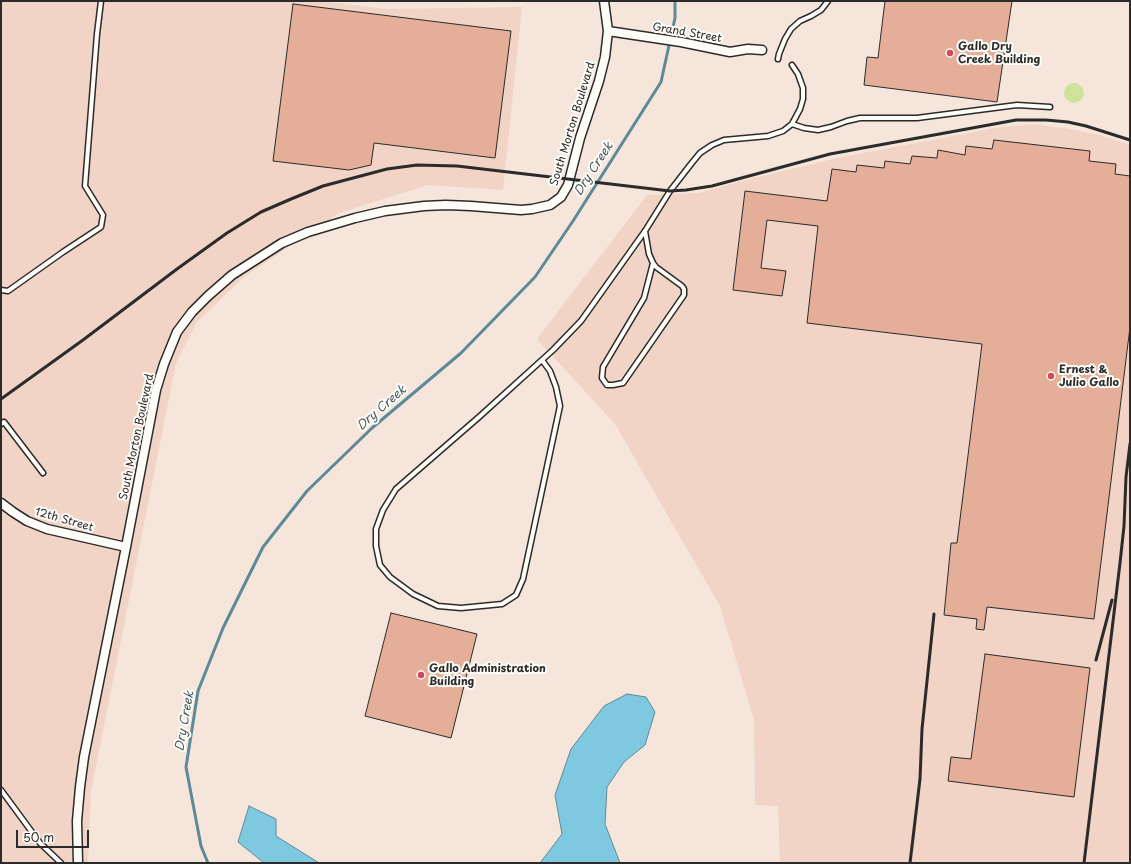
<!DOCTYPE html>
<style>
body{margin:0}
#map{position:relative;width:1131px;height:864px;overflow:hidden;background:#f6e5da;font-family:"Playpen Sans",sans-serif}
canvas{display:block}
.frame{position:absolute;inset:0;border:2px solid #2b2b2b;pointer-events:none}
.scale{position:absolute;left:16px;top:830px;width:73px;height:18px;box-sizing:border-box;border:2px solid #2b2b2b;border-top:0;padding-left:5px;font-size:12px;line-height:14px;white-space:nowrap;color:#2b2b2b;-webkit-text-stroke:3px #fdfcf7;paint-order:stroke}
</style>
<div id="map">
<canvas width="1131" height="864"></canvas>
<div class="frame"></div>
<div class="scale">50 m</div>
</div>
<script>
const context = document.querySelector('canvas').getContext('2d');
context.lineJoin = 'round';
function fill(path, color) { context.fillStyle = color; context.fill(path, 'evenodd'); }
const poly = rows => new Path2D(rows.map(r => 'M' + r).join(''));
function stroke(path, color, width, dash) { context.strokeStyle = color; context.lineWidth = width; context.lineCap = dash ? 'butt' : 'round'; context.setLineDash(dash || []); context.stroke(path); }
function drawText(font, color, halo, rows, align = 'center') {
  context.font = font + ' "Playpen Sans",sans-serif'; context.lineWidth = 4; context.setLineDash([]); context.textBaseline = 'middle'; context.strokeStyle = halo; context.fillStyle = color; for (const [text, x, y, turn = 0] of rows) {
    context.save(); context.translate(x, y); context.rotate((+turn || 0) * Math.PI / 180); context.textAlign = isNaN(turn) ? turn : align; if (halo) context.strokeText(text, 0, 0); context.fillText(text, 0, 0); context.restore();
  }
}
fill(poly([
 [1,1,321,1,387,9,522,7,503,190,428,185,339,213,244,277,197,322,176,363,91,791,88,863,1,863],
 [1034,124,1070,129,1100,135,1130,145,1130,863,780,863,778,806,755,805,754,720,720,606,615,424,537,339,647,195,699,193,746,180,841,157,995,128]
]), '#f1d4c6');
fill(poly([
 '1064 93a10 10 0 1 1 20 0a10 10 0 1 1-20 0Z'
]), '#cde399');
const water = poly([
 [627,694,646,697,655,712,645,745,624,762,607,787,605,824,620,863,540,863,562,834,555,795,571,749,604,706,627,694],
 [249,806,276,819,276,836,319,863,264,863,238,842,249,806]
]);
fill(water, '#7fc9e0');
stroke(water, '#5d8a98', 1);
stroke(poly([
 [208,863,201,846,186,767,198,691,223,628,263,547,307,491,372,428,461,353,535,277,573,221,661,82,675,18,675,1]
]), '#5d8a98', 3);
const building = poly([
 [885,1,1012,1,997,102,864,85,867,57,878,58,885,1],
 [293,4,511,31,495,158,374,143,371,165,349,170,273,161,293,4],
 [994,140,1090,151,1089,161,1116,164,1115,174,1130,176,1130,327,1094,619,987,607,984,630,976,629,977,619,944,615,951,543,957,543,982,344,807,323,818,226,767,220,761,268,786,271,782,296,733,290,745,191,827,201,832,169,856,172,857,165,884,168,885,161,910,164,912,156,937,158,938,150,965,155,966,146,992,149,994,140],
 [391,613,477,634,451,738,365,716,391,613],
 [985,654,1090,668,1074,797,948,781,951,757,971,759,985,654]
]);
fill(building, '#e4ae98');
stroke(building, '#2b2b2b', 1);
const service = poly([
 [778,59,779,54,785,39,791,29,800,21,811,16,821,10,828,1],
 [792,124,804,128,818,130,831,127,847,121,860,118,917,118,1017,105,1050,107],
 [645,231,649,254,653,263,656,267,682,286,684,289,684,295,623,383,613,385,607,385,602,378,603,367,644,298,653,263],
 [1,290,8,291,63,252,101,227,103,215,85,186,97,34,101,1],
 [542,360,550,371,556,387,560,406,523,579,516,595,502,604,461,608,438,606,413,594,390,577,380,565,376,546,376,529,383,510,396,489,479,417,553,350,581,321,645,231,670,191,691,164,700,153,712,145,724,140,768,136,783,131,792,124,800,109,803,99,803,88,798,74,792,65],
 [1,424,4,422,43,473],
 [1,790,40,843,61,863]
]);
const minor = poly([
 [608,31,681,42,730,52,748,49,762,50],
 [1,503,13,512,27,521,47,529,126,547],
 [78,863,77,821,80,787,84,757,126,547,156,390,164,364,177,332,192,312,208,296,232,275,282,243,308,232,355,218,385,211,424,206,446,205,471,206,521,210,532,209,550,205,561,197,568,185,580,138,599,81,605,57,608,31,604,1]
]);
stroke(service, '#2b2b2b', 7);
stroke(minor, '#2b2b2b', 11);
stroke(service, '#fdfcf7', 4);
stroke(minor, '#fdfcf7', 8);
stroke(poly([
 [1,399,83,340,177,269,227,233,261,212,291,199,323,186,387,169,417,165,457,166,670,191,686,190,712,186,830,154,1016,120,1046,120,1068,122,1086,126,1130,140],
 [1096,660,1112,600],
 [910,863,920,779,922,729,934,614],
 [1084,863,1120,563,1124,526,1126,477,1130,444]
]), '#2b2b2b', 3);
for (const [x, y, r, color] of [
 [950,53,4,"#d1495b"],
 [1051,376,4,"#d1495b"],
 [421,675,4,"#d1495b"]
]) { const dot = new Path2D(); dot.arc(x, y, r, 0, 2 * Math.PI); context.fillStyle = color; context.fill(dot); stroke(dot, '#fdfcf7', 1.5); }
drawText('11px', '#2b2b2b', '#fdfcf7', [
 ["Grand Street",687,33,10],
 ["South Morton Boulevard",573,124,-73],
 ["South Morton Boulevard",137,437,-78],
 ["12th Street",64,520,16]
]);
drawText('bold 11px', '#2b2b2b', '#fdfcf7', [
 ["Gallo Dry",958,47],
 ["Creek Building",958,60],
 ["Ernest &",1059,370],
 ["Julio Gallo",1059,383],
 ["Gallo Administration",429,669],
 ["Building",429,682]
], 'left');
drawText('italic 12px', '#445a61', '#fdfcf7', [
 ["Dry Creek",594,169,-57],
 ["Dry Creek",382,408,-41],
 ["Dry Creek",185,721,-80]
]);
</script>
